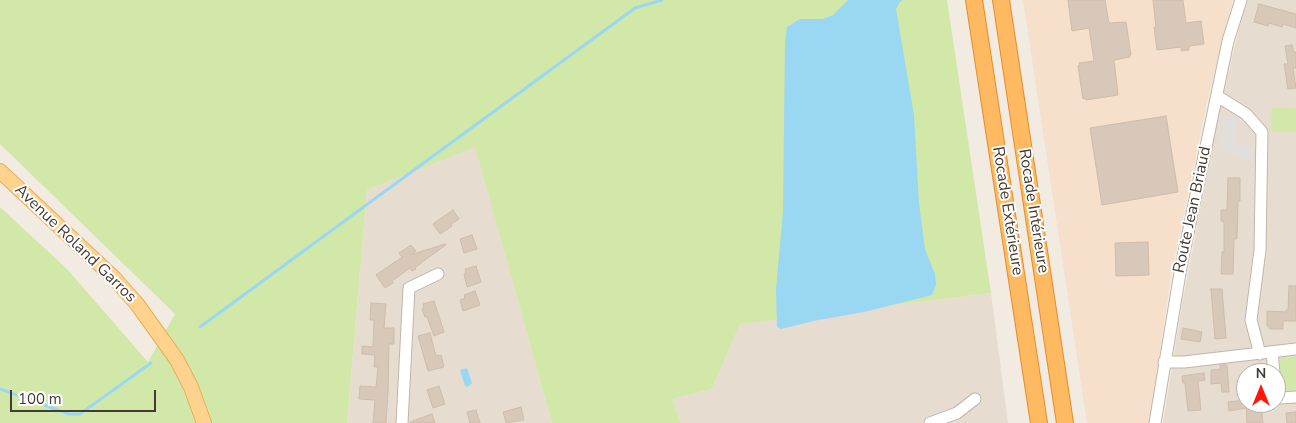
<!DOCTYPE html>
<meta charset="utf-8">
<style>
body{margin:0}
#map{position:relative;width:1296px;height:423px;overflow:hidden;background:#f2ebe2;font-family:"Nunito Sans",sans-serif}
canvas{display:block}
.north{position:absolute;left:1236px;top:363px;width:50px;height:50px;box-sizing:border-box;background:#fff;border:1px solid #b4b1ad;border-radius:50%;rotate:0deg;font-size:14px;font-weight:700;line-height:20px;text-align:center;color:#433b32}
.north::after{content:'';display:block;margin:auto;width:18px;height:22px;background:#ff170c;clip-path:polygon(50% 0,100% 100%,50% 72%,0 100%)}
.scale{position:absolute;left:10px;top:390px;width:146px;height:22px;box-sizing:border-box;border:2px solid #433b32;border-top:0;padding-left:6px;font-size:15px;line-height:18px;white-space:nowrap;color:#433b32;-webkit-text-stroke:4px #fff;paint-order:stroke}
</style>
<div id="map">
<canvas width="1296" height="423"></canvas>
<div class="north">N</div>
<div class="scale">100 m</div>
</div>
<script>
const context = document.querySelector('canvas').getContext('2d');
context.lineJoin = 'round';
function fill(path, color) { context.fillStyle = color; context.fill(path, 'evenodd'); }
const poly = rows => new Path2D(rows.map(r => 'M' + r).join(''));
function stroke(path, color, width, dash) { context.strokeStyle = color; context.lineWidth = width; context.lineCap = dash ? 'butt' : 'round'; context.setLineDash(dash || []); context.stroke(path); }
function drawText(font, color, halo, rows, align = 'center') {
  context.font = font + ' "Nunito Sans",sans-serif'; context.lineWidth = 4; context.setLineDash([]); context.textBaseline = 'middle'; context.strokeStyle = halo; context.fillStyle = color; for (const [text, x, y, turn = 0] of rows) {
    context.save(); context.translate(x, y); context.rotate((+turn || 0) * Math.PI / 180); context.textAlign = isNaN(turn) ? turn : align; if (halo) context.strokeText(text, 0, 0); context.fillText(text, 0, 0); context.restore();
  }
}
fill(poly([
 [1248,0,1296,0,1296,423,1163,423,1182,304,1218,117,1240,24],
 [1246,373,1276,373,1276,403,1246,403],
 [475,146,552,423,347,423,367,190],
 [991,293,1008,423,681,423,672,399,712,389,740,324]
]), '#e6ddd0');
fill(poly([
 [1023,0,1233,0,1207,102,1171,275,1150,423,1087,423]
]), '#f6dfcb');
fill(poly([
 [0,0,947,0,991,293,740,324,712,389,672,399,681,423,552,423,475,147,367,190,347,423,0,423,0,207,67,269,148,362,175,314,0,144],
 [1272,107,1296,108,1296,132,1271,132],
 [1296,357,1296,393,1282,394,1279,392,1278,366,1282,358]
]), '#d2e8a8');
fill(poly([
 [1224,115,1238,119,1234,140,1253,147,1254,163,1218,146]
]), '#e2dedb');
fill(poly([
 [848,0,903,0,900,2,896,9,914,115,919,203,925,249,935,274,936,285,932,295,864,312,813,321,781,329,777,327,776,290,783,211,785,42,787,27,800,19,823,19,833,15],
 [467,368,472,383,468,387,465,386,460,370]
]), '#9ad7f2');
stroke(poly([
 [200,327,635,8,662,0],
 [0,389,69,414,80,414,151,363]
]), '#9ad7f2', 3);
const building = poly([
 [1068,0,1105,0,1109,23,1126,22,1131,55,1129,55,1130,57,1114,60,1118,95,1086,100,1085,98,1083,99,1078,66,1080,65,1079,63,1094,61,1089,28,1072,31,1068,0],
 [1153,0,1183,0,1186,23,1201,21,1204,44,1189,46,1189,50,1181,51,1181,47,1157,50,1154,27,1156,27,1153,0],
 [1259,4,1296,14,1296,28,1283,24,1282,27,1269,23,1268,26,1254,22,1259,4],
 [1292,45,1294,52,1296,52,1296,68,1293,68,1296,88,1288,89,1284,64,1288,64,1285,46,1292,45],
 [1166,116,1178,192,1102,205,1090,128,1166,116],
 [1228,178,1240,178,1240,201,1238,201,1237,239,1234,239,1233,274,1221,274,1222,252,1224,252,1224,222,1221,221,1221,210,1227,210,1228,178],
 [453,210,459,219,451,224,452,226,440,234,433,224,453,210],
 [472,235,477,249,464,253,460,239,472,235],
 [1148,242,1149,275,1116,276,1115,243,1148,242],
 [445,244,446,245,422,262,415,268,416,269,412,271,410,268,392,281,393,283,385,288,376,275,402,257,399,253,411,245,416,251,410,255,445,244],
 [476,266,481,282,467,287,464,274,466,273,465,269,476,266],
 [1289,286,1296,286,1296,321,1283,321,1283,329,1270,329,1267,325,1267,311,1286,312,1286,310,1288,310,1289,286],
 [1211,289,1222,289,1226,338,1215,339,1211,289],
 [475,291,480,305,463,311,460,300,465,298,464,295,475,291],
 [434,301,444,332,434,336,427,317,425,317,422,309,424,308,423,304,434,301],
 [371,303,386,304,384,328,394,328,394,344,389,344,388,392,386,423,373,423,375,400,359,399,360,386,376,387,378,367,374,367,375,355,362,354,362,346,373,347,374,320,370,320,371,303],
 [1183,328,1202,332,1200,342,1181,339,1183,328],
 [430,333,436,356,441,355,444,367,428,371,418,336,430,333],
 [1220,365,1227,365,1229,392,1222,392,1221,383,1211,384,1211,370,1221,369,1220,365],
 [1204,373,1205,380,1198,381,1201,410,1188,411,1185,383,1183,383,1182,376,1204,373],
 [439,386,445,404,433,408,427,390,439,386],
 [1246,400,1246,403,1261,403,1263,423,1247,423,1246,403,1246,408,1229,411,1228,402,1246,400],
 [521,407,524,420,506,423,503,412,521,407],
 [476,410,480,423,470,423,467,412,476,410],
 [1296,412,1296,423,1287,423,1286,413,1296,412],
 [432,414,435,423,410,423,410,422,432,414]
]);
fill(building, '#d7c8ba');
stroke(building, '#cfbdaa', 1);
const minor = poly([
 [1217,96,1246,114,1262,132,1260,250,1251,320,1260,354],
 [1272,352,1274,373],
 [1164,362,1184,362,1296,349],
 [1276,395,1280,398,1296,397],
 [402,423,409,288,438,274],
 [930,423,957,413,975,399],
 [1155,423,1181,267,1228,41,1241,0]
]);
const major = poly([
 [0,171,114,278,137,304,177,360,191,387,204,423]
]);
const highway = poly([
 [974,0,1039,423],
 [1001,0,1065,423]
]);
stroke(minor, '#c0b5a7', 13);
stroke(major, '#e8ae5a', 16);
stroke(highway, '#e38c2b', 18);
stroke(minor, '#fff', 11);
stroke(major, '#ffd38e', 14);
stroke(highway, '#ffb960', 16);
drawText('16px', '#433b32', '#fff', [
 ["Route Jean Briaud",1193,210,-78],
 ["Rocade Extérieure",1007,211,81],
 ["Rocade Intérieure",1033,211,81],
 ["Avenue Roland Garros",75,244,44]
]);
</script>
